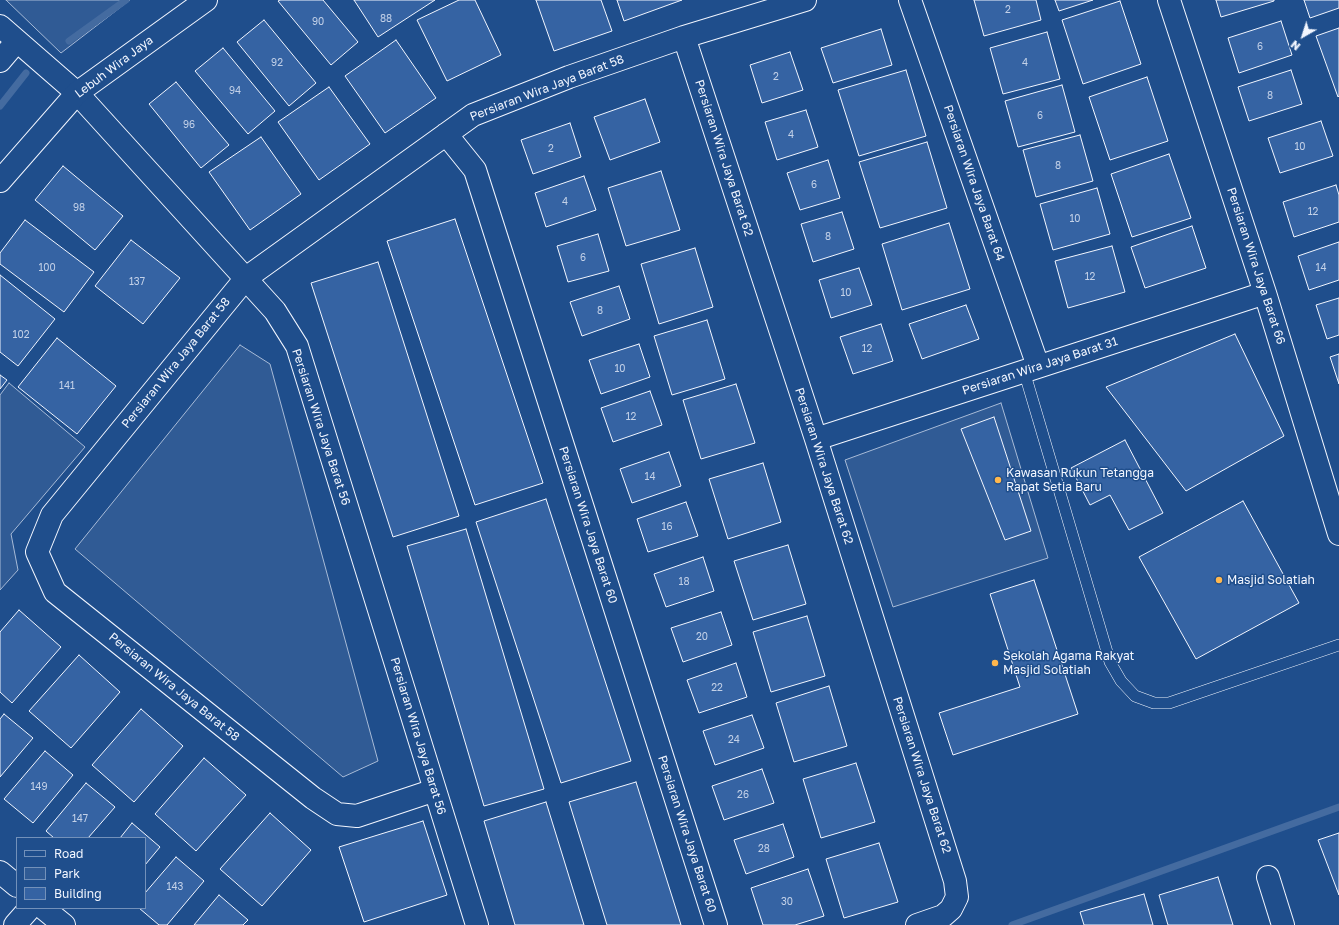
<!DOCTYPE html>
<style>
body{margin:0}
#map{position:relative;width:1339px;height:925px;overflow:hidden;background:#1f4e8c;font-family:"Golos Text",sans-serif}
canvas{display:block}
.legend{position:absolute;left:16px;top:837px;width:130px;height:72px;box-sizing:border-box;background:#1f4e8c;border:1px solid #7391ba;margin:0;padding:5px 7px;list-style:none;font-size:12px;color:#f2f6ff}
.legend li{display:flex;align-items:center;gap:8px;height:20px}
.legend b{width:20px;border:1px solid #7391ba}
.north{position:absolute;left:1283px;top:16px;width:40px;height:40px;-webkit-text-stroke:3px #1f4e8c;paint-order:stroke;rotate:219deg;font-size:11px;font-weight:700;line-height:16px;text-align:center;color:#f2f6ff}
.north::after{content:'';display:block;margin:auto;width:14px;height:18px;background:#f2f6ff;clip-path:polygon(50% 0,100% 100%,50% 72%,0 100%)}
</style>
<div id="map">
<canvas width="1339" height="925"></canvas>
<ul class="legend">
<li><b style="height:5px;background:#1f4e8c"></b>Road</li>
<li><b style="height:11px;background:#305b95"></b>Park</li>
<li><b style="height:11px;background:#3563a3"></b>Building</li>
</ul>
<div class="north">N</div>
</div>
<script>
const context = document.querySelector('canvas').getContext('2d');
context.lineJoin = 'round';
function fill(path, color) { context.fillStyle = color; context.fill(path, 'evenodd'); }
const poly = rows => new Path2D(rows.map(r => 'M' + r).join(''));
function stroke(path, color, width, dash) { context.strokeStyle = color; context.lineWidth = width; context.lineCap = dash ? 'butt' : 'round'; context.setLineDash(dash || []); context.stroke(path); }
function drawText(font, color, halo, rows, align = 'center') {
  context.font = font + ' "Golos Text",sans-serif'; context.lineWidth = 3; context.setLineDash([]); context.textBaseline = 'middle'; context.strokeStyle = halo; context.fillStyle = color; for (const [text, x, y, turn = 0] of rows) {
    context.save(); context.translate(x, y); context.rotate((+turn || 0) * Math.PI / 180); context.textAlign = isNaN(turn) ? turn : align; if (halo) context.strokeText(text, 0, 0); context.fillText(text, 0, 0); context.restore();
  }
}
const green = poly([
 [6,0,130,0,61,53,6,0],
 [240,345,270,364,378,761,343,777,75,549,240,345],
 [9,383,85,447,11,534,18,570,0,590,0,395,9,383],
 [1001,403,1048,558,893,607,845,460,1001,403]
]);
fill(green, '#305b95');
stroke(green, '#a8bbd7', 1);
stroke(poly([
 [69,41,126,0],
 [0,106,26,73],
 [1012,925,1339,807]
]), '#446ba0', 7);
const building = poly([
 [280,0,323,0,358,42,331,65,278,1,280,0],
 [354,0,435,0,378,37,354,0],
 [459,0,475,0,501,55,447,81,417,20,459,0],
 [536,0,601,0,612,31,554,51,536,0],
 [617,0,682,0,624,21,617,0],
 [974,0,1036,0,1041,20,984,36,974,0],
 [1055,0,1093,0,1059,11,1055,0],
 [1216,0,1274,0,1274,1,1221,17,1216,0],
 [1304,0,1339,0,1339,8,1310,18,1304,0],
 [1120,1,1141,64,1083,84,1062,20,1120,1],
 [264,20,316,83,289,106,237,42,264,20],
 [1281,21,1292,55,1239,73,1228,38,1281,21],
 [1339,28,1339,96,1338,97,1316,36,1339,28],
 [881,29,892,65,833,83,821,48,881,29],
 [1047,32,1060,79,1003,94,990,48,1047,32],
 [396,40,436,98,385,133,345,76,396,40],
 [223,48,275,111,248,134,195,71,223,48],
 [790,52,803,90,762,103,750,65,790,52],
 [906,70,926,136,859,156,838,90,906,70],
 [1291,70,1302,104,1249,121,1238,87,1291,70],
 [1147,77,1168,141,1110,160,1089,97,1147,77],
 [176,82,229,145,201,168,149,104,176,82],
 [1062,85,1075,132,1018,147,1005,101,1062,85],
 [329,87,370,144,319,180,278,122,329,87],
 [645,99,660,142,610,160,594,117,645,99],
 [806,110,818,147,777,160,765,122,806,110],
 [1321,121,1333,156,1280,173,1268,138,1321,121],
 [570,123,581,157,533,174,521,140,570,123],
 [1080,135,1093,181,1036,197,1023,150,1080,135],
 [261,137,301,194,250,230,209,172,261,137],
 [927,142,947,208,880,228,859,162,927,142],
 [1169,154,1191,218,1132,237,1111,174,1169,154],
 [828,160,840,198,800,210,787,173,828,160],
 [63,166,123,216,95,250,35,200,63,166],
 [661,171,680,230,626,246,608,188,661,171],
 [584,176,596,210,546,227,535,193,584,176],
 [1336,185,1339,195,1339,222,1294,237,1283,202,1336,185],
 [1097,188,1110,234,1053,250,1040,204,1097,188],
 [842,212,854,249,813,262,801,224,842,212],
 [455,219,543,483,475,505,387,241,455,219],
 [25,220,94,272,64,312,0,264,0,253,25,220],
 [949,223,970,289,902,310,882,244,949,223],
 [1192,226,1206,268,1145,288,1131,247,1192,226],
 [598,234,609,271,568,282,557,246,598,234],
 [131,240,180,278,143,324,95,286,131,240],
 [1339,242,1339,280,1309,290,1298,256,1339,242],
 [1112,246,1125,292,1068,308,1055,261,1112,246],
 [695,248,713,307,659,324,641,264,695,248],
 [378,262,459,516,393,537,311,283,378,262],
 [859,268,872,305,831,318,819,280,859,268],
 [0,275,55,319,18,366,0,352,0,275],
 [619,286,630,319,582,336,570,302,619,286],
 [1339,298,1339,335,1327,339,1316,305,1339,298],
 [966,305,979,339,922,359,909,324,966,305],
 [707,320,725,379,672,395,654,336,707,320],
 [881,324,893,361,853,374,840,337,881,324],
 [1235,334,1284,436,1186,491,1106,387,1235,334],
 [57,338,116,386,77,434,18,387,57,338],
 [639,344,650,377,601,394,589,360,639,344],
 [1339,354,1339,384,1330,357,1339,354],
 [0,375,7,380,0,389,0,375],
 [736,384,755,443,701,459,683,400,736,384],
 [650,391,662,425,613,442,601,408,650,391],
 [994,417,1031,531,1005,540,961,429,994,417],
 [1125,440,1163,513,1129,530,1110,495,1090,505,1071,468,1125,440],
 [669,452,681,486,632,503,620,469,669,452],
 [763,463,781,522,728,539,709,479,763,463],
 [546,499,631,761,561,783,476,522,546,499],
 [1243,501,1299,603,1196,659,1139,557,1243,501],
 [686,502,698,536,648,552,637,519,686,502],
 [466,529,544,789,484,806,407,546,466,529],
 [788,545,806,604,753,620,734,561,788,545],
 [703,557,714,591,666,607,654,574,703,557],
 [1034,580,1078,714,953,755,939,713,1020,687,990,594,1034,580],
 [19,610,61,647,12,703,0,692,0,632,19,610],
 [721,612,732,645,683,662,671,628,721,612],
 [807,616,825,676,771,692,753,632,807,616],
 [79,655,120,692,71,748,29,711,79,655],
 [736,663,747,697,699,713,687,680,736,663],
 [829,686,847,746,794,762,776,703,829,686],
 [141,709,183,746,134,802,92,765,141,709],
 [4,714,33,738,0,777,0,719,4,714],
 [752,715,764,748,715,765,703,731,752,715],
 [45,751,73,775,33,823,4,799,45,751],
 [204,758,246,795,196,851,155,814,204,758],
 [856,763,875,822,821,838,803,779,856,763],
 [762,769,774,803,724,820,712,786,762,769],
 [636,782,681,925,607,925,569,802,636,782],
 [86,783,115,807,88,838,54,838,46,831,86,783],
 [546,802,584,925,515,925,484,821,546,802],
 [270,813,311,850,262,906,220,869,270,813],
 [423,821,447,895,364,922,339,847,423,821],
 [132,823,160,847,145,865,145,838,120,838,132,823],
 [783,824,794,857,746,874,734,840,783,824],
 [1339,833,1339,895,1318,840,1339,833],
 [879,843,898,902,844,918,826,859,879,843],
 [176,857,204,881,167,925,159,925,139,908,145,908,145,893,176,857],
 [808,869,824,916,795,925,763,925,751,888,808,869],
 [1218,877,1233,925,1168,925,1159,895,1218,877],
 [1144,894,1153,925,1084,925,1080,912,1144,894],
 [219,895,248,920,243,925,194,925,219,895]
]);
fill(building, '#3563a3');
stroke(building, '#f2f6ff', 1);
const lane = poly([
 [1024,371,1110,662,1121,681,1135,696,1154,703,1169,703,1339,645]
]);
const street = poly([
 [910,0,1038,366],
 [1169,0,1265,293,1339,534],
 [0,26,77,93,275,311,297,346,477,925],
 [684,37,816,439,955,881,957,897,951,909,943,916,917,925],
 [0,61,17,41],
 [446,134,475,170,716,925],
 [816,439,1265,293],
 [435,790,357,816,337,814,313,798,55,592,37,552,52,515,246,278,473,115,569,77,684,37,805,0],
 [1268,877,1283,925],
 [15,925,30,908]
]);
const secondary = poly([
 [0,181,77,93,206,0],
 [0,872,17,886],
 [43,908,64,925]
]);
stroke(lane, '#f2f6ff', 12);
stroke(street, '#f2f6ff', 24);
stroke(secondary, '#f2f6ff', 24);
stroke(lane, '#1f4e8c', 11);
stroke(street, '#1f4e8c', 22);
stroke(secondary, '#1f4e8c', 22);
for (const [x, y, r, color] of [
 [998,480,4,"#ffb74d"],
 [1219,580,4,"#ffb74d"],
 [995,663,4,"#ffb74d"]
]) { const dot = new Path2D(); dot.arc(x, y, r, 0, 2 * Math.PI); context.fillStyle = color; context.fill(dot); stroke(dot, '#1f4e8c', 1.5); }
drawText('10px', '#c3d1e8', null, [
 ["2",1008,10],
 ["88",386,19],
 ["90",318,22],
 ["6",1260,47],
 ["92",277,63],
 ["4",1025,63],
 ["2",776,77],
 ["94",235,91],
 ["8",1270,96],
 ["6",1040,116],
 ["96",189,125],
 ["4",791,135],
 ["10",1300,147],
 ["2",551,149],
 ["8",1058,166],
 ["6",814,185],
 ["4",565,202],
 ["98",79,208],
 ["12",1313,212],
 ["10",1075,219],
 ["8",828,237],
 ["6",583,258],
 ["100",47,268],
 ["14",1321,268],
 ["12",1090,277],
 ["137",137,282],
 ["10",846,293],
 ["8",600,311],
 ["102",21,335],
 ["12",867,349],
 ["10",620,369],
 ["141",67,386],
 ["12",631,417],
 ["14",650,477],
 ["16",667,527],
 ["18",684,582],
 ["20",702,637],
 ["22",717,688],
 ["24",734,740],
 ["149",39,787],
 ["26",743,795],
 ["147",80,819],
 ["28",764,849],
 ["143",175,887],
 ["30",787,902]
]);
drawText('12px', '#f2f6ff', '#1f4e8c', [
 ["Lebuh Wira Jaya",114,67,-37],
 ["Persiaran Wira Jaya Barat 58",547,88,-21],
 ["Persiaran Wira Jaya Barat 62",724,158,72],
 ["Persiaran Wira Jaya Barat 64",974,183,71],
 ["Persiaran Wira Jaya Barat 66",1256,266,72],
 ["Persiaran Wira Jaya Barat 58",176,363,-51],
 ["Persiaran Wira Jaya Barat 31",1040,366,-18],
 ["Persiaran Wira Jaya Barat 56",321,427,72],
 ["Persiaran Wira Jaya Barat 62",824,466,72],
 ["Persiaran Wira Jaya Barat 60",588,525,72],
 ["Persiaran Wira Jaya Barat 58",174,687,39],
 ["Persiaran Wira Jaya Barat 56",418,736,73],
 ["Persiaran Wira Jaya Barat 62",922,775,72],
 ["Persiaran Wira Jaya Barat 60",687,834,72]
]);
drawText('12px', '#f2f6ff', '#1f4e8c', [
 ["Kawasan Rukun Tetangga",1006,473],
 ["Rapat Setia Baru",1006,487],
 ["Masjid Solatiah",1227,580],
 ["Sekolah Agama Rakyat",1003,656],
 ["Masjid Solatiah",1003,670]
], 'left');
</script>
